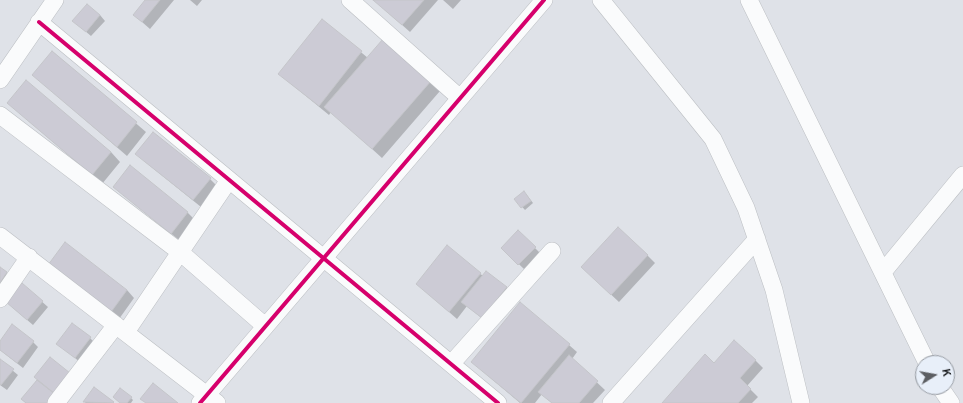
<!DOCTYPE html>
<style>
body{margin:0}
#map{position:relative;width:963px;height:403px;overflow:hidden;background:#dfe2e8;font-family:Overpass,sans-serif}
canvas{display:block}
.north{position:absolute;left:915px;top:355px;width:40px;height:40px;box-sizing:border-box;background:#e8eff9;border:1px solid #9499a0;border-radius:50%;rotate:79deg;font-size:11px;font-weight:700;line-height:16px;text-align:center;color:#15171a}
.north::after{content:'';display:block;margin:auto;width:14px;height:18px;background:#5c5e62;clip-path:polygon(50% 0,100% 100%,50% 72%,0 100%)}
</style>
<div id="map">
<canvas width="963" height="403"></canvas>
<div class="north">K</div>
</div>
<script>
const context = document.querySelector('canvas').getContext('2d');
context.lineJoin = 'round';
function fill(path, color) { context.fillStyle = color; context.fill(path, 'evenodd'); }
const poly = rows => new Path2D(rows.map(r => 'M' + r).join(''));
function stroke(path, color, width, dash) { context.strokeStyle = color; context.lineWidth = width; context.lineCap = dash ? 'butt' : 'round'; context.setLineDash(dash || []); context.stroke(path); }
fill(poly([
 [146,0,174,0,150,29,134,15],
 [190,0,202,0,197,6],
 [374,0,438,0,410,32],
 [443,0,461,0,453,9],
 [100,15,105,21,91,36,79,26],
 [322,20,368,58,384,40,440,91,382,158,331,112,329,115,279,74],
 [53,52,146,132,127,156,33,75],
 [8,103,111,152,120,162,102,184],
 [144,161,210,179,218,187,201,207],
 [114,187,187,212,195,220,179,240],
 [526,194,533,203,525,210,515,199],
 [518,231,540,253,524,269,502,248],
 [647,255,655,263,619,302,590,275],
 [50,264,127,290,134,298,119,319],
 [0,268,12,278,0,295],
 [480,274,506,287,514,295,490,325,467,306,457,319,417,284],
 [22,284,48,307,33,325,12,307],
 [90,338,95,343,81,363,58,344],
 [33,342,38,347,23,368,0,350,0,343],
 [569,345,577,352,572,359,605,390,593,403,552,403,542,394,535,403,520,403,480,369],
 [50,359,59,403,26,403,22,399,38,379],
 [0,360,18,375,7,390,0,385],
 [755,360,763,368,747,386,758,397,752,403,663,403],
 [94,389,113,403,85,403],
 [131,398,133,400,131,403,121,403]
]), '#0003');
const building = poly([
 [145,0,160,0,142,22,133,15,145,0],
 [373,0,424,0,402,25,373,0],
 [87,4,100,15,86,32,72,21,87,4],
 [322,19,362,51,319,106,278,74,322,19],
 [383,39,431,81,372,149,324,107,383,39],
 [52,51,137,122,117,147,32,75,52,51],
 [26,80,111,152,92,175,7,103,26,80],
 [153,132,211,178,193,200,135,154,153,132],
 [130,165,188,212,171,234,113,187,130,165],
 [524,191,531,201,521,208,514,199,524,191],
 [618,227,648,255,611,295,581,267,618,227],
 [518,230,536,247,518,265,501,248,518,230],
 [65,242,127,290,111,312,48,265,65,242],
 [447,245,481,273,449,312,416,284,447,245],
 [0,267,7,272,0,283,0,267],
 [486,271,507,287,482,318,461,302,486,271],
 [22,283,43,301,27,320,6,302,22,283],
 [520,302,570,344,521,403,471,362,520,302],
 [72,323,91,337,75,358,56,344,72,323],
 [12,324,34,341,17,363,0,350,0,341,12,324],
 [734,340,756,360,740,378,751,389,738,403,662,403,705,354,714,363,734,340],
 [569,355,598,381,579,403,552,403,538,392,569,355],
 [50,357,70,373,54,393,34,377,50,357],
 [0,359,14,369,1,385,0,384,0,359],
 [37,380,56,395,50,403,26,403,21,399,37,380],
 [153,383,178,403,146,403,140,399,153,383],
 [94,387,114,402,113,403,83,402,94,387],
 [120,388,132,397,127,403,120,403,113,397,120,388]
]);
fill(building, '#cccbd5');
stroke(building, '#c4c5c9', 1);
const street = poly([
 [350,0,460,98],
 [601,0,713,139,746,208,774,290,801,403],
 [749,0,927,363],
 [39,22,498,403],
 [0,80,55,0],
 [0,115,180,252,265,326],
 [0,236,217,403],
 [883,272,963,175],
 [0,299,29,257],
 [126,332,229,180],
 [451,364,552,251],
 [940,387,951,403],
 [56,403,116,325],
 [200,403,544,0],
 [611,403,757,239]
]);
stroke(street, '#bbbec2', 18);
stroke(street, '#fafbfc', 17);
stroke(poly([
 [39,22,498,403],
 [200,403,544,0]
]), '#d6006c', 4);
</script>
